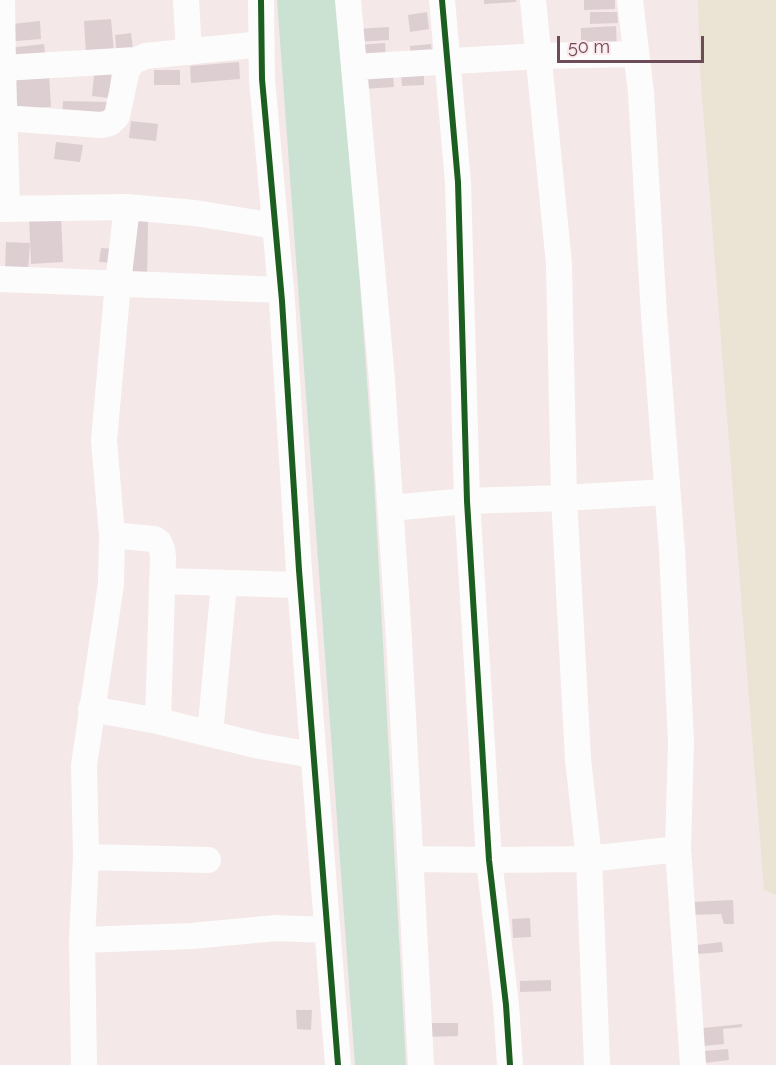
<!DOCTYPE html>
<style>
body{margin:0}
#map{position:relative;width:776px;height:1065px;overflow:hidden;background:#f4e8e9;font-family:Raleway,sans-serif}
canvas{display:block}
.scale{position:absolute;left:557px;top:36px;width:147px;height:27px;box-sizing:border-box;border:3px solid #6d4c59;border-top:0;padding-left:8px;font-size:18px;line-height:21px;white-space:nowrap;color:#6d4c59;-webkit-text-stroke:4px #fce8eb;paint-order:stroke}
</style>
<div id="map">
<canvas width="776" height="1065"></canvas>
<div class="scale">50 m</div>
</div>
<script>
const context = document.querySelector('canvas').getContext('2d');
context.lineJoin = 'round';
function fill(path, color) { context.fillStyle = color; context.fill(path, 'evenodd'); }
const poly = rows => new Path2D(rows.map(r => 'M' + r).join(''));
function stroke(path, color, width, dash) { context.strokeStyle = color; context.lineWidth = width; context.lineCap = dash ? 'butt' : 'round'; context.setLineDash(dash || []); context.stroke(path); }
fill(poly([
 [698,0,776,0,776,895,764,890,700,71]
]), '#ebe4d4');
fill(poly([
 [277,0,339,0,340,5,374,479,406,1065,355,1065]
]), '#cbe2d3');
fill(poly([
 [484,0,516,0,516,2,484,4],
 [584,0,615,0,615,9,584,10],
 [427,12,429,29,410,32,408,15],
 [590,12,617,12,618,23,590,24],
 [111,19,114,52,86,54,84,21],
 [40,21,41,39,4,42,3,25],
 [616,26,617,51,581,53,581,28],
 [389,27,389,40,357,42,356,29],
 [131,33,134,57,117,59,115,35],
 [385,43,386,59,356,60,356,45],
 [44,44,46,62,10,65,8,48],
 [431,44,433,58,411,60,410,46],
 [239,62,240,79,191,83,190,66],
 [95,65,112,66,109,98,92,96],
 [154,70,180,70,180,85,154,85],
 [424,73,424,85,402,86,401,74],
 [49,74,51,107,12,109,10,76],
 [393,75,394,87,364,89,364,77],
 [63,101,107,102,107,120,62,119],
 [131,121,158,124,156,141,129,138],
 [56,142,83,145,80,162,54,159],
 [61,216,63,262,31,264,29,217],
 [133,221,148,221,147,280,131,280],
 [6,242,30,243,28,271,5,270],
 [101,248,115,249,114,263,99,262],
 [733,900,734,924,724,924,721,914,692,915,692,902],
 [530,918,531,937,513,938,512,919],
 [722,942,723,952,698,954,697,945],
 [551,980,551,991,520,992,520,981],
 [296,1010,312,1010,311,1030,297,1029],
 [426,1023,458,1023,458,1036,427,1037],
 [742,1024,742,1027,723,1029,724,1044,703,1046,703,1028],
 [728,1049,729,1060,704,1063,704,1051]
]), '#ddced2');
stroke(poly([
 [2,0,3,68,136,60],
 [186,0,189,52],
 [261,0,262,79,282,301,299,570,338,1065],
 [348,0,382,380,399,640,421,1065],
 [442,0,458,182,467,501,489,860,506,1005,510,1065],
 [533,0,559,264,564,498,578,759,589,859,597,1065],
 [630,0,641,93,654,315,672,550,681,742,678,849,693,1065],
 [355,67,538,56,636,54],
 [0,68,3,68,7,209],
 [4,118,101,125,110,123,117,116,126,74,129,66,136,60,146,56,262,44],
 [127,207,195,213,275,226],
 [0,209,127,207,118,283,104,441,112,535,111,584,84,765,86,857,82,940,84,1065],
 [0,279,281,290],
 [391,508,467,501,564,498,667,492],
 [112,535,154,539,159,542,162,549,163,557,158,721],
 [162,581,300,585],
 [91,709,158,721,260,746,313,755],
 [210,734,224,584],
 [86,857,208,860],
 [411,859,489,860,589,859,678,849],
 [82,940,192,936,276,928,327,930]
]), '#fdfcfc', 26);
stroke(poly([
 [261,0,262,79,282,301,299,570,338,1065],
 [442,0,458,182,467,501,489,860,506,1005,510,1065]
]), '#1b5e20', 6);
</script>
